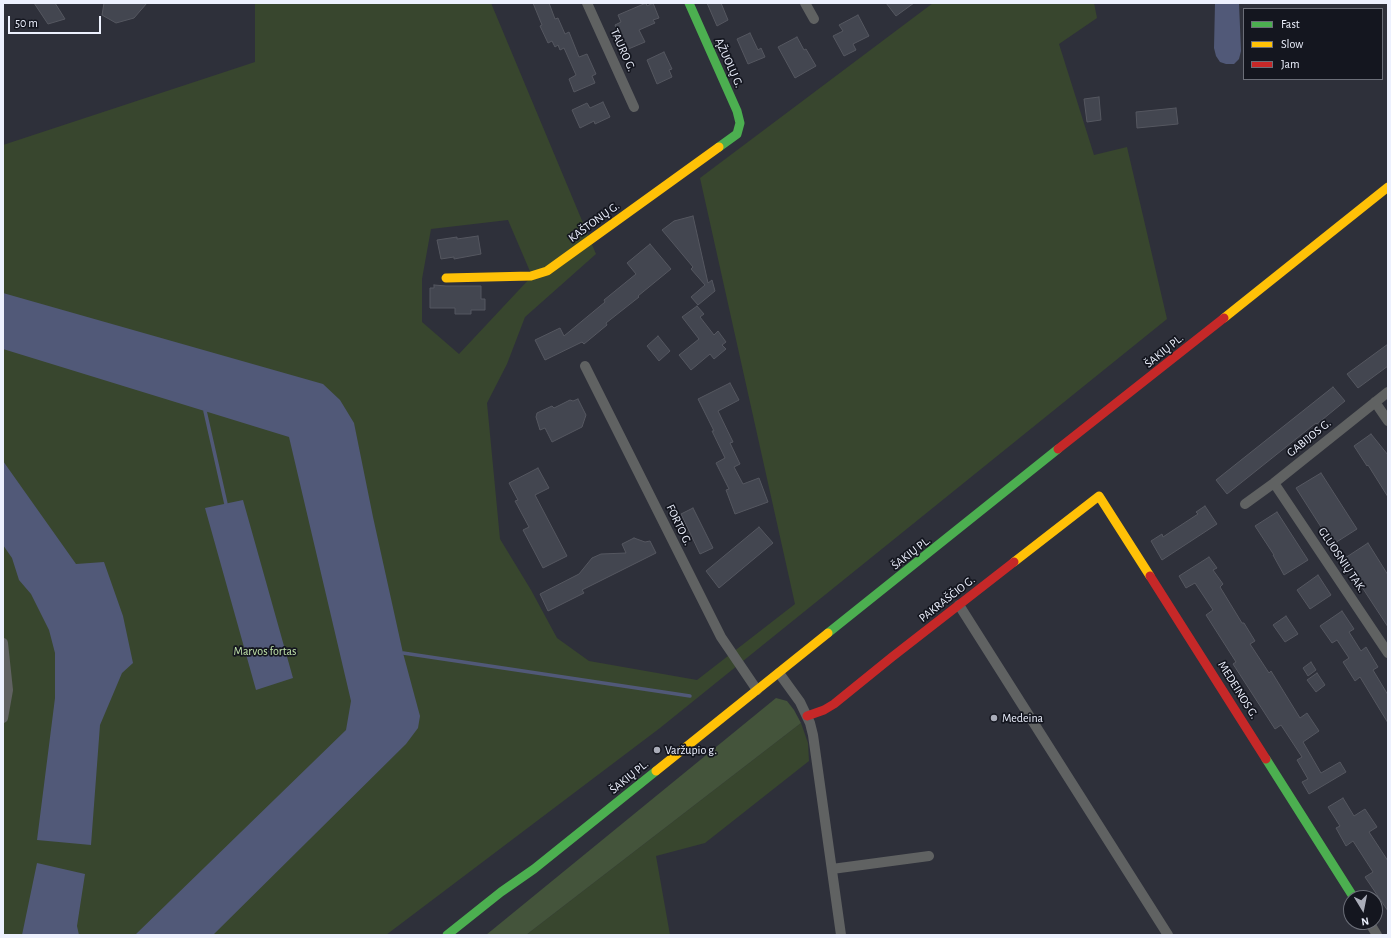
<!DOCTYPE html>
<meta charset="utf-8">
<style>
body{margin:0}
#map{position:relative;width:1391px;height:938px;overflow:hidden;background:#2e303a;font-family:"Alegreya Sans",sans-serif}
canvas{display:block}
.frame{position:absolute;inset:0;border:4px solid #edf1fe;pointer-events:none}
.legend{position:absolute;left:1243px;top:8px;width:140px;height:72px;box-sizing:border-box;background:#14161f;border:1px solid #6b6e78;margin:0;padding:5px 7px;list-style:none;font-size:12px;color:#edf1fe}
.legend li{display:flex;align-items:center;gap:8px;height:20px}
.legend b{width:20px;border:1px solid #6b6e78}
.north{position:absolute;left:1343px;top:890px;width:40px;height:40px;box-sizing:border-box;background:#14161f;border:1px solid #6b6e78;border-radius:50%;rotate:170deg;font-size:11px;font-weight:700;line-height:16px;text-align:center;color:#edf1fe}
.north::after{content:'';display:block;margin:auto;width:14px;height:18px;background:#aaadb9;clip-path:polygon(50% 0,100% 100%,50% 72%,0 100%)}
.scale{position:absolute;left:8px;top:16px;width:93px;height:18px;box-sizing:border-box;border:2px solid #edf1fe;border-top:0;padding-left:5px;font-size:12px;line-height:14px;white-space:nowrap;color:#edf1fe;-webkit-text-stroke:3px #14161f;paint-order:stroke}
</style>
<div id="map">
<canvas width="1391" height="938"></canvas>
<div class="frame"></div>
<ul class="legend">
<li><b style="height:5px;background:#4caf50"></b>Fast</li>
<li><b style="height:5px;background:#ffc107"></b>Slow</li>
<li><b style="height:5px;background:#c62828"></b>Jam</li>
</ul>
<div class="north">N</div>
<div class="scale">50 m</div>
</div>
<script>
const context = document.querySelector('canvas').getContext('2d');
context.lineJoin = 'round';
function fill(path, color) { context.fillStyle = color; context.fill(path, 'evenodd'); }
const poly = rows => new Path2D(rows.map(r => 'M' + r).join(''));
function stroke(path, color, width, dash) { context.strokeStyle = color; context.lineWidth = width; context.lineCap = dash ? 'butt' : 'round'; context.setLineDash(dash || []); context.stroke(path); }
function drawText(font, color, halo, rows, align = 'center') {
  context.font = font + ' "Alegreya Sans",sans-serif'; context.lineWidth = 3.5; context.setLineDash([]); context.textBaseline = 'middle'; context.strokeStyle = halo; context.fillStyle = color; for (const [text, x, y, turn = 0] of rows) {
    context.save(); context.translate(x, y); context.rotate((+turn || 0) * Math.PI / 180); context.textAlign = isNaN(turn) ? turn : align; if (halo) context.strokeText(text, 0, 0); context.fillText(text, 0, 0); context.restore();
  }
}
fill(poly([
 [255,3,491,3,596,254,525,317,507,364,487,403,500,539,531,590,557,638,589,661,697,680,795,604,700,178,933,3,1094,3,1097,18,1059,44,1094,155,1127,147,1167,319,660,728,386,935,3,935,3,145,255,62],
 [508,220,532,276,459,354,422,322,422,279,431,229],
 [801,723,808,743,809,761,705,843,656,856,670,935,526,935]
]), '#38462e');
fill(poly([
 [776,698,787,701,794,710,801,723,526,935,486,935]
]), '#44543b');
fill(poly([
 [1215,3,1239,3,1241,51,1239,59,1234,64,1226,64,1220,62,1216,56,1214,48],
 [3,293,323,384,340,400,354,423,373,517,403,653,420,716,418,728,406,744,213,935,135,935,346,730,351,701,289,437,3,349],
 [3,461,76,564,104,562,123,616,133,663,122,673,100,725,91,845,37,840,55,698,55,653,49,630,31,594,19,580,12,558,3,545],
 [243,500,293,678,256,690,205,508],
 [37,863,85,874,77,926,79,935,22,935]
]), '#515978');
stroke(poly([
 [205,411,226,504],
 [403,653,690,696]
]), '#515978', 3.5);
const building = poly([
 [34,3,55,3,65,19,48,24,34,3],
 [104,3,147,3,134,18,116,23,102,15,104,3],
 [533,3,549,3,555,19,558,18,565,34,569,32,579,57,587,54,596,74,592,76,595,83,574,92,569,79,576,75,564,48,560,50,558,45,555,47,552,41,548,43,540,26,542,25,533,3],
 [646,3,647,6,653,3,659,18,653,20,655,23,639,30,645,42,626,50,615,25,621,22,618,15,646,3],
 [707,3,721,3,728,20,717,26,707,3],
 [886,3,914,3,896,16,886,3],
 [858,15,869,36,853,44,856,50,844,56,833,36,843,31,839,25,858,15],
 [750,33,758,50,761,48,765,57,748,64,737,39,750,33],
 [797,37,804,50,806,49,816,66,795,78,778,47,797,37],
 [664,52,672,69,669,70,672,77,657,84,647,60,664,52],
 [1099,97,1101,120,1087,122,1084,99,1099,97],
 [603,102,610,117,595,124,594,121,580,128,572,110,587,103,590,108,603,102],
 [1176,108,1178,124,1137,128,1136,112,1176,108],
 [693,216,708,283,712,280,715,291,698,305,691,297,705,285,691,269,693,267,662,230,674,221,693,216],
 [478,236,481,254,454,259,454,257,441,259,437,240,457,237,457,239,478,236],
 [650,244,671,269,638,296,639,297,606,323,607,325,584,344,582,342,545,360,535,340,560,328,564,336,605,302,604,300,636,274,627,263,650,244],
 [434,285,446,286,481,286,481,299,485,299,485,310,471,310,471,314,455,314,455,308,430,308,430,288,434,288,434,285],
 [697,306,704,314,700,317,714,335,718,331,726,342,722,345,726,349,714,359,710,354,691,370,679,355,699,339,682,317,697,306],
 [658,336,670,351,659,361,647,346,658,336],
 [1388,344,1388,366,1358,388,1347,374,1388,344],
 [730,383,739,400,718,411,733,442,730,443,740,464,734,467,743,484,759,478,768,502,735,514,726,490,729,489,716,463,725,458,712,431,714,431,698,399,730,383],
 [1333,387,1345,401,1317,424,1316,423,1227,494,1216,480,1333,387],
 [578,399,586,415,582,427,552,442,545,428,540,430,536,417,537,413,552,406,554,408,570,400,573,401,578,399],
 [1371,434,1388,455,1388,497,1368,465,1367,466,1354,446,1371,434],
 [538,468,549,488,535,495,567,556,543,568,523,530,529,527,515,501,518,500,509,483,538,468],
 [1321,473,1357,529,1335,543,1331,536,1328,538,1296,488,1321,473],
 [1205,506,1217,524,1162,560,1151,541,1162,534,1163,537,1172,531,1198,514,1196,512,1205,506],
 [693,508,713,548,700,554,681,514,693,508],
 [1277,512,1308,560,1284,575,1273,555,1274,555,1255,526,1277,512],
 [759,527,773,543,719,588,706,571,759,527],
 [634,538,645,542,650,541,656,553,582,590,584,593,548,611,540,594,579,574,592,558,601,554,626,553,622,544,634,538],
 [1368,543,1388,575,1388,627,1356,578,1357,578,1345,558,1368,543],
 [1209,557,1217,568,1213,570,1223,584,1220,587,1242,623,1244,623,1255,641,1250,644,1269,673,1271,671,1300,718,1307,713,1319,731,1303,742,1321,773,1340,762,1346,772,1309,794,1302,782,1308,779,1297,760,1302,757,1281,725,1275,729,1233,664,1236,662,1206,615,1213,610,1195,583,1186,588,1179,576,1209,557],
 [1318,575,1331,595,1310,609,1297,590,1318,575],
 [1342,611,1354,629,1349,632,1361,651,1366,647,1378,667,1373,670,1388,695,1388,723,1360,677,1355,681,1343,662,1349,658,1337,640,1332,643,1320,626,1342,611],
 [1286,616,1298,634,1285,642,1273,625,1286,616],
 [1311,662,1316,670,1308,676,1303,668,1311,662],
 [1317,673,1325,685,1316,692,1307,680,1317,673],
 [1343,798,1354,816,1365,809,1377,827,1369,832,1388,861,1388,911,1365,877,1373,872,1353,841,1346,846,1336,828,1340,826,1328,807,1343,798]
]);
fill(building, '#434650');
stroke(building, '#555760', 1);
stroke(poly([
 [587,3,634,107],
 [805,3,814,19],
 [585,366,721,637,757,690],
 [1375,402,1388,421],
 [1274,483,1388,653],
 [1245,504,1274,483,1388,392],
 [959,605,1168,935],
 [3,643,8,690,3,718],
 [779,673,800,702,810,723,813,735,841,935],
 [832,869,929,856],
 [1369,922,1377,935]
]), '#606262', 10);
stroke(poly([
 [689,3,737,111,740,123,737,134,719,147],
 [828,633,1058,449],
 [1266,759,1354,898],
 [447,935,501,892,534,869,656,771]
]), '#4caf50', 9);
stroke(poly([
 [446,278,531,276,547,271,719,147],
 [1224,318,1388,187],
 [1014,562,1099,496,1150,576],
 [656,771,828,633]
]), '#ffc107', 9);
stroke(poly([
 [1058,449,1224,318],
 [1150,576,1266,759],
 [807,716,824,710,834,704,892,657,1014,562]
]), '#c62828', 9);
for (const [x, y, r, color] of [
 [994,718,4,"#aaadb9"],
 [657,750,4,"#aaadb9"]
]) { const dot = new Path2D(); dot.arc(x, y, r, 0, 2 * Math.PI); context.fillStyle = color; context.fill(dot); stroke(dot, '#14161f', 1.5); }
drawText('12px', '#edf1fe', '#14161f', [
 ["TAURO G.",623,50,66],
 ["ĄŽUOLŲ G.",729,63,66],
 ["KAŠTONŲ G.",594,222,-36],
 ["ŠAKIŲ PL.",1164,351,-39],
 ["GABIJOS G.",1309,438,-39],
 ["FORTO G.",679,525,64],
 ["ŠAKIŲ PL.",911,553,-38],
 ["GLUOSNIŲ TAK.",1342,560,56],
 ["PAKRAŠČIO G.",947,599,-38],
 ["MEDEINOS G.",1238,690,58],
 ["ŠAKIŲ PL.",629,777,-39]
]);
drawText('12px', '#c2e4ab', '#14161f', [
 ["Marvos fortas",265,651]
]);
drawText('12px', '#edf1fe', '#14161f', [
 ["Medeina",1002,718],
 ["Varžupio g.",665,750]
], 'left');
</script>
